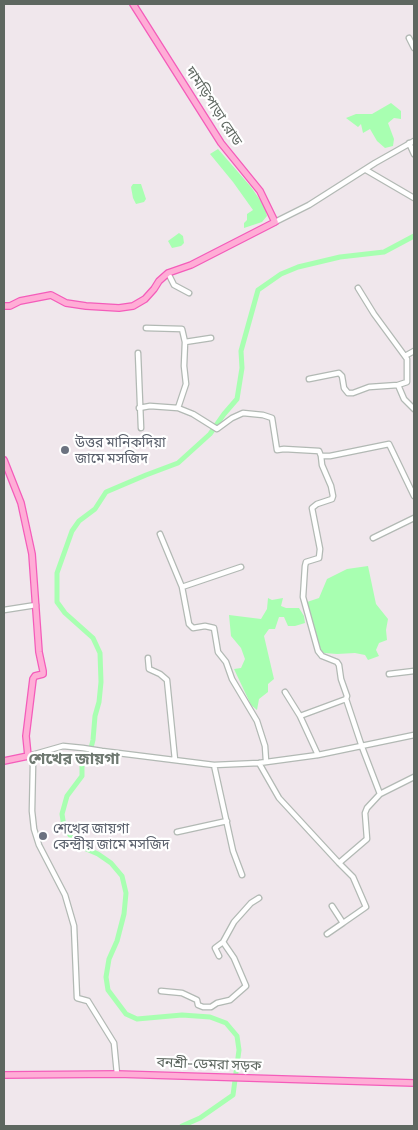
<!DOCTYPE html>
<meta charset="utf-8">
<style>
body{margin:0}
#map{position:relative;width:418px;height:1130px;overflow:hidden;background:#f0e7ec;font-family:Commissioner,sans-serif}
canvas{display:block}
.frame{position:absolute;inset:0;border:5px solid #5e6760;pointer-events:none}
</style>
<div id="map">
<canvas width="418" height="1130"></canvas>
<div class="frame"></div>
</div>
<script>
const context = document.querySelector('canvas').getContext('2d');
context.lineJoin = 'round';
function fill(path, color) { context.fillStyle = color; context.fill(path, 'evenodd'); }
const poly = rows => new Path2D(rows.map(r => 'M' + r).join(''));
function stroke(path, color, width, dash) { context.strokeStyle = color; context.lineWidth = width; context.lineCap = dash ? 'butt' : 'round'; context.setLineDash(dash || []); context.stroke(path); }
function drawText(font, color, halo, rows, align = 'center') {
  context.font = font + ' Commissioner,"Noto Sans Bengali",sans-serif'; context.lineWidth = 4.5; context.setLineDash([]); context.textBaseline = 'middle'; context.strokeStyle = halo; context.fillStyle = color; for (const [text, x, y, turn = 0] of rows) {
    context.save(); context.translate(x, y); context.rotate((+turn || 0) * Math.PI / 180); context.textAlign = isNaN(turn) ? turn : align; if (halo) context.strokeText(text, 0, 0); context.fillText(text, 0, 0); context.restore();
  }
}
fill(poly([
 [391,103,401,111,401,119,394,118,388,123,394,139,393,146,385,148,377,141,370,129,363,133,361,124,358,127,346,118,356,114,372,114],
 [218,149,251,187,265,207,267,216,262,222,244,228,244,223,247,220,247,214,253,210,233,182,210,154],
 [133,184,141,184,146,199,144,202,136,204,133,198,131,187],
 [179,233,183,236,184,243,181,246,172,248,168,241],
 [368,566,376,604,388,619,386,630,387,640,379,643,376,650,379,656,368,660,365,655,355,653,337,654,324,653,318,650,307,602,319,598,327,579,347,569],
 [268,598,272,600,283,598,281,606,286,608,299,608,304,616,305,623,295,626,288,626,284,617,279,617,275,629,269,629,264,636,274,679,268,684,268,692,259,699,257,710,251,705,234,669,241,668,245,659,241,648,231,636,229,615,261,619,267,609]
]), '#a8ffb1');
stroke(poly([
 [182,1126,200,1118,233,1095,239,1050,237,1036,226,1023,210,1017,182,1015,137,1019,126,1014,108,990,106,977,109,959,117,941,124,914,126,893,122,876,111,863,98,854,84,848,73,839,64,827,62,814,67,796,82,776,82,757,91,748,93,740,95,716,99,702,101,682,100,653,93,638,65,613,57,602,57,573,72,531,79,521,95,509,106,492,146,475,178,463,210,434,224,414,237,399,242,368,241,351,258,290,281,274,298,267,340,257,384,252,414,236]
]), '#a8ffb1', 5);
const minor = poly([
 [409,38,414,48],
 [409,143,414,154],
 [366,170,414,198],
 [275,222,309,205,375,163,414,141],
 [168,273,174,285,189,293],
 [358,288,374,314,407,359,407,382,398,385],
 [146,328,182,329,185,342,184,366,186,384,178,408],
 [185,342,211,338],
 [138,353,141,428],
 [405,356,414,351],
 [309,379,339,373,342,376,344,388,348,393,353,393,369,387,398,385,404,399,414,409],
 [139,408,150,406,178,408,193,414,217,429,232,418,243,413,263,415,272,418,277,450,284,449,319,451,321,456,330,456,389,444,414,496],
 [321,456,322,465,331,486,333,496,332,499,317,504,312,508,320,549,319,558,306,562,305,566,303,597,318,651,322,656,337,662,339,665,341,679,347,696,346,699],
 [160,534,182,587,189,624,193,628,205,626,214,628,218,652,226,662,232,679,257,721,265,746,266,761],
 [373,538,414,518],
 [182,587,241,567],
 [4,610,36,605],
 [148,658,149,669,160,674,167,680,175,760],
 [389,674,414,671],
 [285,692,300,716,318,755],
 [300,716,346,699,362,747,380,794,367,808,365,813,367,839,339,863,353,877,366,907,343,923,332,906],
 [259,763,279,798,339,863],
 [214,765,233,851,242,875],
 [380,794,414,777],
 [177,832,227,821],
 [327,934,343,923],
 [223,942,234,922,251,903,259,898],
 [161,991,182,993,197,1000,198,1005,203,1007,211,1007,217,1003,230,1000,246,986,234,958,223,942,215,948,219,956],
 [117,1074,114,1043,88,1001,77,998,74,926,65,895,39,845,34,829,32,811,33,764,28,756,63,746,83,748,102,751,214,765,259,763,318,755,414,735]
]);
const major = poly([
 [4,306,10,306,20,301,51,295,66,303,86,306,119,308,133,306,145,299,154,289,159,281,168,273,191,265,275,222,260,191,221,143,133,4],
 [4,460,21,503,32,554,39,652,43,671,43,674,35,676,33,679,26,736,28,756,4,761],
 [4,1075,117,1074,414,1083]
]);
stroke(minor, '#b2b9b4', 7);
stroke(major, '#f45cba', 8);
stroke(minor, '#fff', 4.5);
stroke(major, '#ffadd6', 5.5);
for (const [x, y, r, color] of [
 [65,450,5,"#6b7280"],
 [43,836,5,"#6b7280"]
]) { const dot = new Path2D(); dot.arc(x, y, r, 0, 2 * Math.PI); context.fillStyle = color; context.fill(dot); stroke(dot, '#fff', 2); }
drawText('14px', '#5e6760', '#fff', [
 ["দামড়িপাড়া রোড",214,106,57],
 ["বনশ্রী-ডেমরা সড়ক",209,1064,2]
]);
drawText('14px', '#5b616d', '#fff', [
 ["উত্তর মানিকদিয়া",75,442],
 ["জামে মসজিদ",75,458],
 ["শেখের জায়গা",53,828],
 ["কেন্দ্রীয় জামে মসজিদ",53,844]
], 'left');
drawText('bold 16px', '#6f7971', '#fff', [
 ["শেখের জায়গা",74,759]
]);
</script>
